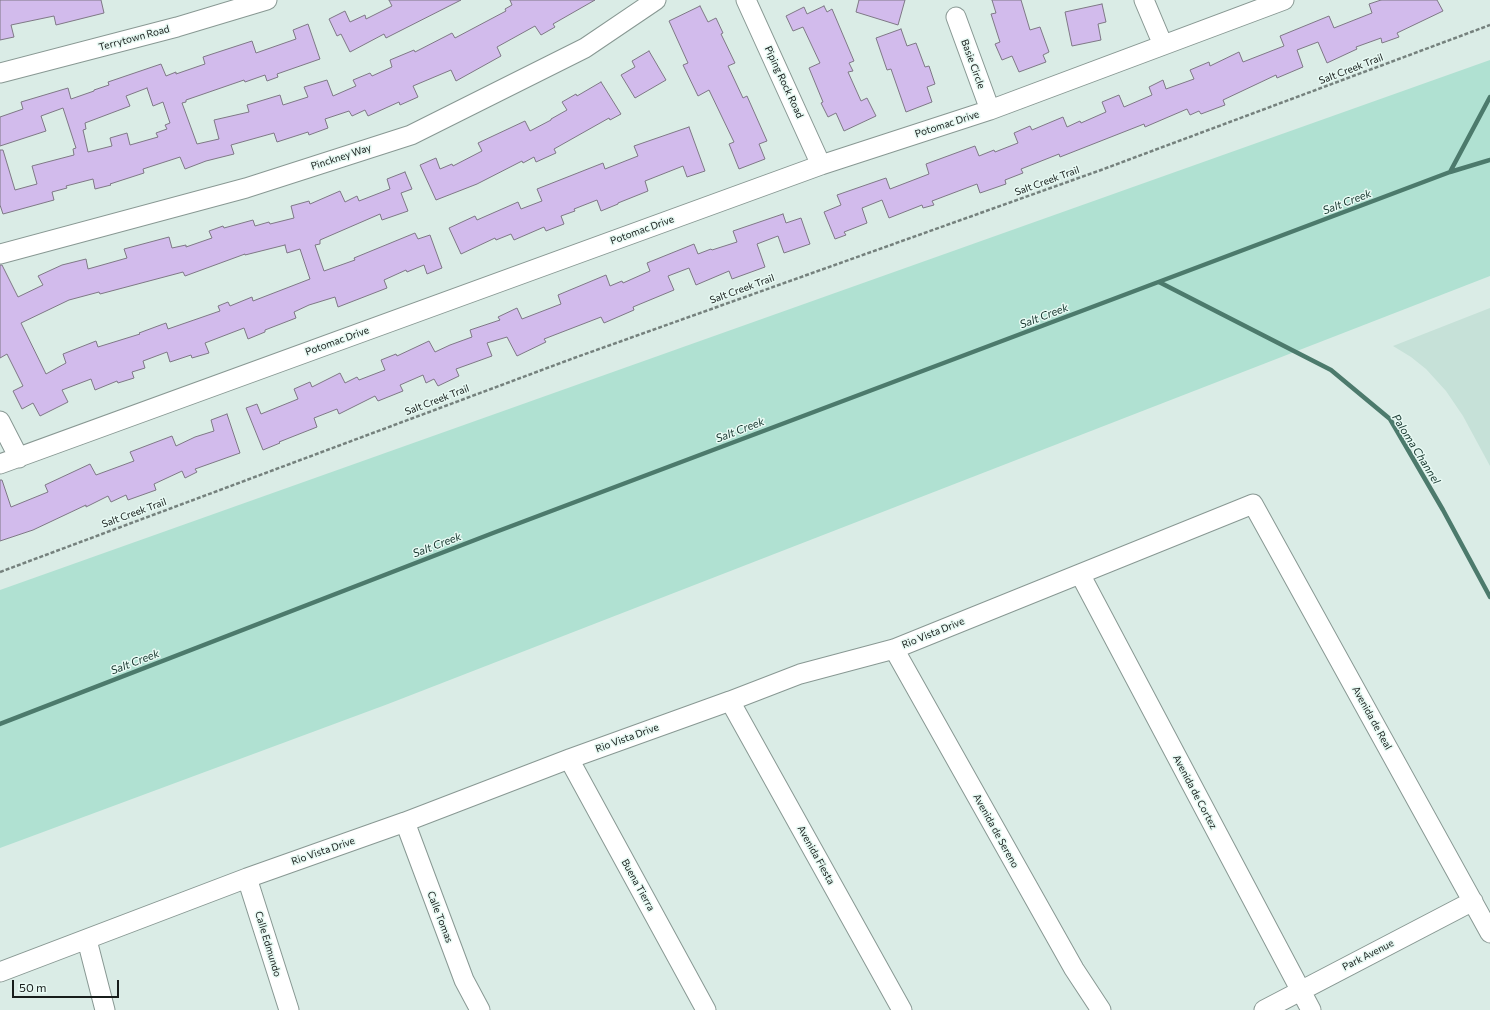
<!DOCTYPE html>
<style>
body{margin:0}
#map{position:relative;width:1490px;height:1010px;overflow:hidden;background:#daece6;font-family:Commissioner,sans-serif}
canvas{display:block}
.scale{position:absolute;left:12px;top:980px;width:107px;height:18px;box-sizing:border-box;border:2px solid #171d1b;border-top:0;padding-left:5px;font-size:12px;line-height:14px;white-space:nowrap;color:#171d1b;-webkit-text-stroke:3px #e7f9f3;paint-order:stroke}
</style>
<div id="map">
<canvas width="1490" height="1010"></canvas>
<div class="scale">50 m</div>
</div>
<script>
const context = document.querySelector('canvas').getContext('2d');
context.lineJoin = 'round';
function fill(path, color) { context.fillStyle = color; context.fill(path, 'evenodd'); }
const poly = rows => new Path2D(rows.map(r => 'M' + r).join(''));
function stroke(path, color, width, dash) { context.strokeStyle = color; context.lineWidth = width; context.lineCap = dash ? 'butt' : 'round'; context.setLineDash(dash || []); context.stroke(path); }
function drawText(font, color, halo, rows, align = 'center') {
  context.font = font + ' Commissioner,sans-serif'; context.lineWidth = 3; context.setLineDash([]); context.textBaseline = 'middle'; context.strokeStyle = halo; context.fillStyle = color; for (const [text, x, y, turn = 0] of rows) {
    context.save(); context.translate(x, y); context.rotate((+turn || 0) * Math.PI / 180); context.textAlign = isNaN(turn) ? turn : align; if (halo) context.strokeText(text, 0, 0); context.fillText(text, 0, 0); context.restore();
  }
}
fill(poly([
 [1490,308,1490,466,1463,416,1446,391,1426,369,1411,357,1393,346]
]), '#c6e1d8');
fill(poly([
 [1490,60,1490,276,388,704,0,848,0,590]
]), '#b0e1d2');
stroke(poly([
 [1450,172,1490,97],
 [1159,282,1331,370,1390,419,1443,510,1490,597],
 [0,724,493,533,1450,172,1490,160]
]), '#4c7a6c', 4.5);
const building = poly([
 [0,0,101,0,104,13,56,25,54,16,11,25,14,37,0,40,0,0],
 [389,0,461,0,386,38,384,34,350,52,341,34,337,36,329,19,345,11,350,22,365,15,366,19,392,6,389,0],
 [510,0,595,0,553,24,555,27,541,35,535,26,497,47,501,56,456,81,451,70,413,86,418,97,400,105,399,102,368,116,365,110,352,116,349,111,325,119,328,128,309,135,308,132,277,142,274,133,231,145,234,154,206,161,185,169,180,157,143,169,144,173,110,184,111,185,95,189,93,179,66,186,67,188,52,192,54,200,3,214,0,205,0,150,3,150,15,190,37,184,32,166,74,155,73,149,76,148,63,108,41,116,46,131,0,146,0,117,23,109,21,102,68,88,71,99,94,91,94,90,109,85,108,82,161,64,166,76,176,72,176,74,205,64,203,57,252,41,256,53,296,39,293,30,308,24,320,59,277,74,278,77,267,81,265,75,245,82,244,80,186,100,186,102,182,103,197,144,219,139,214,120,249,112,247,105,280,95,283,105,308,97,304,87,327,80,333,96,356,86,353,80,370,73,372,76,392,67,390,60,414,50,415,52,452,33,455,38,506,11,505,9,512,5,510,0],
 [147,88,153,106,163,102,170,123,165,125,167,129,156,133,158,137,130,145,127,133,110,138,112,146,88,152,83,130,86,129,85,123,130,106,126,96,147,88],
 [859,0,905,0,898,25,856,12,859,0],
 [992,0,1021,0,1030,30,1040,27,1049,52,1043,55,1046,62,1019,72,1012,56,1002,60,995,44,1000,42,991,14,996,13,992,0],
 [1381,0,1437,0,1443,11,1397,33,1399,37,1382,43,1381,38,1356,47,1357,49,1327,63,1318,42,1297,50,1303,67,1277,78,1276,75,1223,100,1225,105,1201,114,1199,111,1190,115,1187,109,1145,127,1144,124,1060,157,1059,154,1021,169,1023,173,1005,180,1006,184,980,193,977,184,932,201,934,205,923,208,922,205,889,218,882,200,862,208,867,223,844,232,846,235,835,239,824,212,841,205,837,195,886,178,890,189,929,174,926,164,975,146,979,156,994,150,995,152,1018,143,1014,133,1030,126,1032,130,1063,117,1067,127,1080,121,1081,123,1106,112,1102,102,1119,95,1124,107,1152,95,1149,87,1163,80,1166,89,1194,79,1190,70,1209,62,1210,66,1239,52,1243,62,1284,46,1280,36,1329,16,1334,28,1372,13,1369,4,1381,0],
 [1102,4,1106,22,1098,24,1101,40,1072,46,1065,12,1102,4],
 [700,6,708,22,716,18,723,33,721,34,735,63,728,66,743,98,747,96,767,141,759,144,765,159,739,169,729,144,734,142,709,90,698,96,683,65,688,63,669,21,700,6],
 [824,6,827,12,832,9,854,61,849,63,853,71,848,72,861,101,867,98,876,116,844,131,836,113,828,117,821,103,823,102,809,68,820,63,803,27,793,31,786,16,804,7,807,14,824,6],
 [901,29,907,46,916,43,925,67,929,66,935,84,927,87,932,102,906,112,891,69,887,70,876,38,901,29],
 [649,51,666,80,635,98,621,75,635,67,632,61,649,51],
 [601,82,621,114,610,120,609,118,554,149,556,153,536,162,534,157,523,163,522,161,477,184,436,200,420,165,436,158,440,169,452,164,453,166,482,151,478,143,525,121,530,131,551,120,551,119,567,110,562,102,576,94,577,96,601,82],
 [689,127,705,171,687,177,683,166,645,181,648,191,618,203,618,204,601,211,597,200,574,209,575,211,561,216,564,224,546,231,544,227,514,240,511,234,496,240,495,238,461,254,449,228,475,216,477,220,518,202,521,209,542,201,537,189,603,163,605,169,638,156,634,146,689,127],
 [405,172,412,189,401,193,408,211,382,220,380,214,320,240,320,244,315,245,324,271,355,260,354,258,415,233,418,239,430,235,442,268,427,274,424,265,407,272,406,270,384,280,387,288,338,307,335,297,309,305,294,312,296,318,265,330,265,332,248,339,244,328,205,343,209,353,192,358,191,355,170,362,167,352,143,361,145,368,132,372,134,378,118,383,117,381,95,390,91,379,62,390,68,402,40,416,33,403,22,409,13,391,23,386,7,354,0,358,0,265,2,265,18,297,43,285,38,276,62,265,86,259,88,269,127,258,124,249,169,237,172,248,186,245,186,247,212,238,209,231,223,226,224,228,253,220,255,226,269,222,270,224,294,218,291,206,309,201,310,204,340,191,345,202,357,196,359,201,390,189,387,179,405,172],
 [285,245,287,253,300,249,310,279,253,301,252,297,230,306,228,302,218,306,220,311,168,329,166,323,139,333,140,334,98,347,96,341,63,354,66,363,46,374,21,323,69,300,99,292,100,294,183,272,185,276,245,254,245,255,285,245],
 [783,214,786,223,801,218,810,244,784,253,778,236,757,244,765,267,732,279,729,271,696,285,689,268,668,276,674,290,633,307,634,310,604,323,601,317,544,339,546,342,517,356,507,337,487,343,492,356,456,369,459,376,438,386,434,379,426,383,423,375,400,385,403,391,378,401,375,396,339,414,337,409,314,418,317,427,279,442,280,443,263,450,246,408,257,404,261,414,298,399,294,389,310,382,312,387,340,373,345,383,357,377,359,380,385,370,381,360,396,354,397,356,429,341,435,352,450,345,472,337,470,330,500,320,498,317,517,308,522,319,561,304,558,295,606,275,610,286,622,281,623,283,650,271,647,263,694,244,698,254,711,249,712,250,737,242,733,231,783,214],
 [227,414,240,453,195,469,197,472,185,478,182,471,154,484,156,490,128,500,126,495,111,502,108,496,86,507,86,505,33,530,0,541,0,480,2,480,11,507,48,492,45,485,90,464,96,475,134,461,130,452,172,436,176,446,195,437,214,431,211,420,227,414]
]);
fill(building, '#d2bbec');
stroke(building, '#7e7885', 1);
const minor = poly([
 [746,0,821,165],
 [1144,0,1163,45],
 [956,17,990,110],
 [0,73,177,27,267,0],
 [0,254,246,188,411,135,585,48,656,0],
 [0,421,19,458],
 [0,464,821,165,990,110,1284,0],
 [1080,574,1311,1010],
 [894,649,1074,969,1101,1010],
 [730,701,902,1010],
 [569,759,706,1010],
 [405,822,464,980,480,1010],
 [247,878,289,1010],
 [87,940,105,1010],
 [0,972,247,878,405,822,569,759,730,701,800,674,894,649,1253,504,1490,933],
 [1264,1010,1473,901]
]);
stroke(minor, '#889893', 21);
stroke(poly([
 [0,572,574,358,1101,170,1490,25]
]), '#75817d', 2.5, [4, 2]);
stroke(minor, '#fff', 19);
drawText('10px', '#171d1b', '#e7f9f3', [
 ["Terrytown Road",134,38,-15],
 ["Basie Circle",973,64,70],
 ["Salt Creek Trail",1351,69,-21],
 ["Piping Rock Road",784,82,65],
 ["Potomac Drive",947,124,-18],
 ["Pinckney Way",341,157,-18],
 ["Salt Creek Trail",1047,181,-20],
 ["Potomac Drive",642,230,-20],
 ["Salt Creek Trail",742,289,-20],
 ["Potomac Drive",337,341,-20],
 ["Salt Creek Trail",437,400,-21],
 ["Salt Creek Trail",134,513,-20],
 ["Rio Vista Drive",933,633,-22],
 ["Avenida de Real",1372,718,61],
 ["Rio Vista Drive",627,738,-20],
 ["Avenida de Cortez",1195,792,62],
 ["Avenida de Sereno",996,831,61],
 ["Rio Vista Drive",323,851,-19],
 ["Avenida Fiesta",816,855,61],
 ["Buena Tierra",638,885,61],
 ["Calle Tomas",440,917,69],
 ["Calle Edmundo",268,944,73],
 ["Park Avenue",1368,955,-27]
]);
drawText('italic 11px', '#14332b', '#e7f9f3', [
 ["Salt Creek",1347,202,-21],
 ["Salt Creek",1044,316,-21],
 ["Salt Creek",740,430,-21],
 ["Paloma Channel",1416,449,58],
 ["Salt Creek",437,545,-21],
 ["Salt Creek",135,662,-21]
]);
</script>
